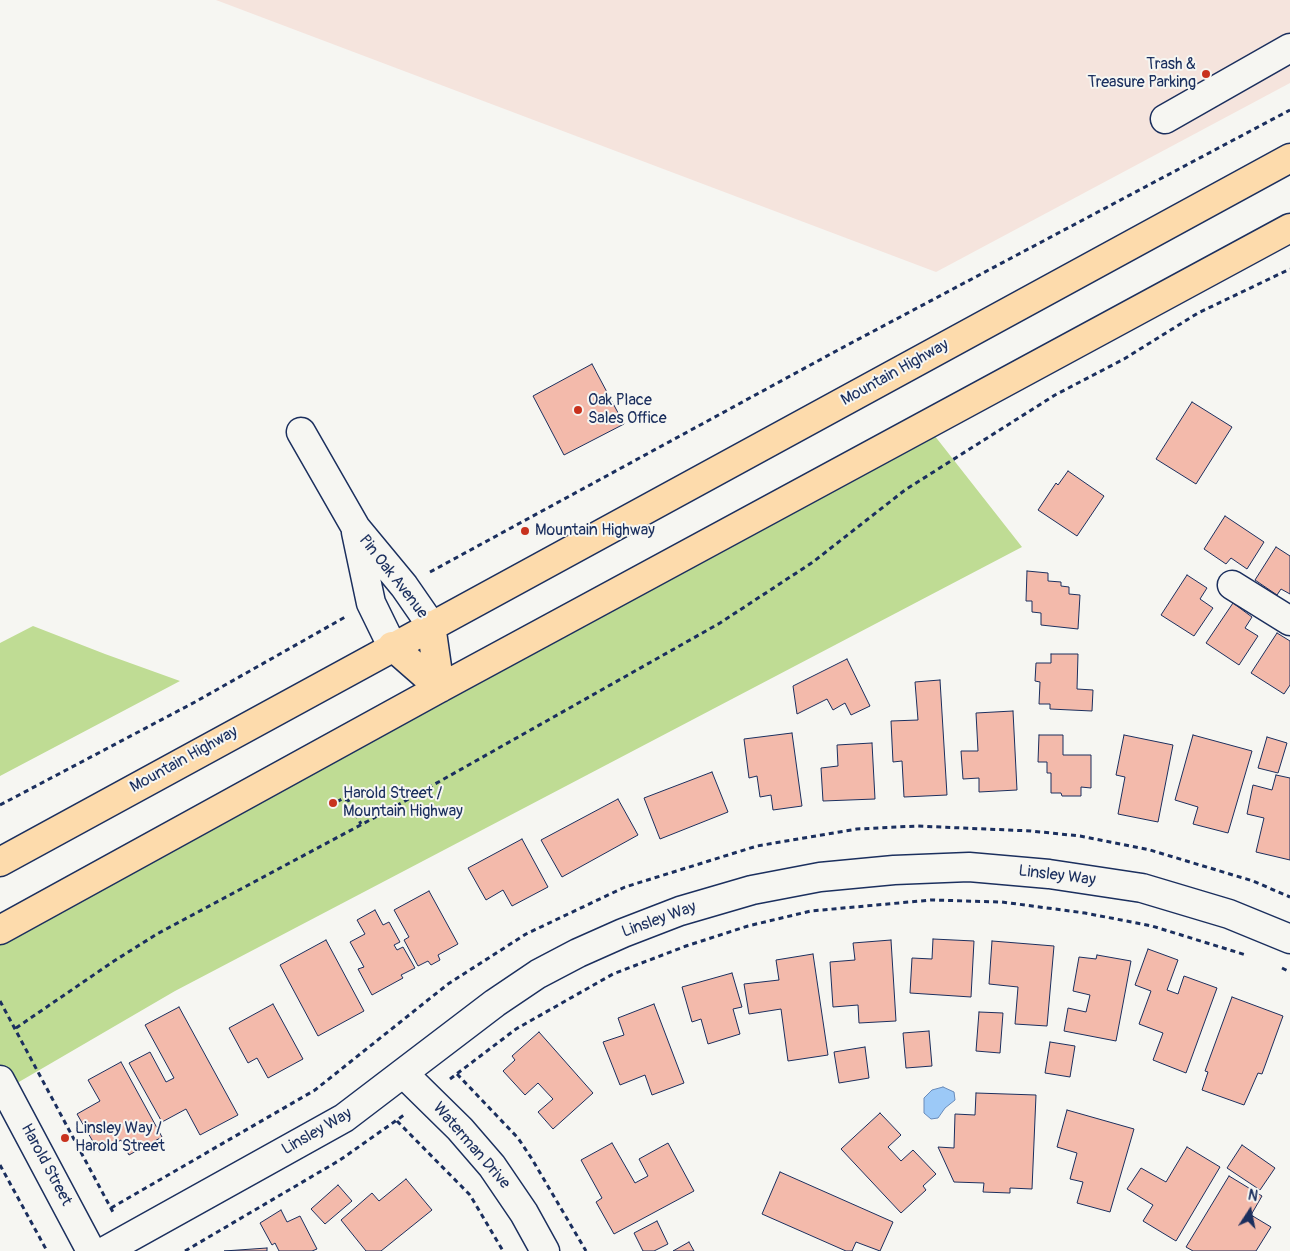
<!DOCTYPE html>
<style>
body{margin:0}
#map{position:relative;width:1290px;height:1251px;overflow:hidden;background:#f6f6f2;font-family:Pangolin,sans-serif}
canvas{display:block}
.north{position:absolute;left:1225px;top:1186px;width:50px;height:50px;-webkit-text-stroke:4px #f6f6f2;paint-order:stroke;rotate:11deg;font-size:14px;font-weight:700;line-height:20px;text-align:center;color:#1b2f5e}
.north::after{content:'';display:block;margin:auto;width:18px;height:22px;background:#1b2f5e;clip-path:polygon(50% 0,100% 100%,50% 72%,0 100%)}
</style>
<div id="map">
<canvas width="1290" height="1251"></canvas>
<div class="north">N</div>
</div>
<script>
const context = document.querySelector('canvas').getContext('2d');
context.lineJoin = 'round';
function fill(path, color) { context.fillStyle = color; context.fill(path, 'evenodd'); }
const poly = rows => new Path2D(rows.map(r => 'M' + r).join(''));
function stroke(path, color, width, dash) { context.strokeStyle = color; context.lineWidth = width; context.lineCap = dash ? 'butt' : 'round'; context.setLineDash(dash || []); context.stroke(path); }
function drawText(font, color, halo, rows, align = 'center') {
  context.font = font + ' Pangolin,sans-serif'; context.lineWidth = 4; context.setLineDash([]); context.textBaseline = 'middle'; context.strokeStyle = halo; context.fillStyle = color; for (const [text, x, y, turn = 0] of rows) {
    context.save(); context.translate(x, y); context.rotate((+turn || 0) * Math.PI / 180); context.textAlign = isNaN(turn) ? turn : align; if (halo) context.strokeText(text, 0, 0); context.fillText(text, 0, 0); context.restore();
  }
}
fill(poly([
 [216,0,1290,0,1290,83,936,272]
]), '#f5e4dd');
fill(poly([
 [927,426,1022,547,175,991,0,1093,0,930],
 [33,626,105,654,180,681,0,776,0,643]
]), '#bfdc94');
const water = poly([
 [943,1087,954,1092,955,1100,945,1108,938,1118,931,1119,924,1113,924,1098,932,1090,943,1087]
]);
fill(water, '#9cc9f7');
stroke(water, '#688bba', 1);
const building = poly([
 [592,364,624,424,564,455,533,396,592,364],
 [1192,402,1232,427,1196,484,1156,459,1192,402],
 [1068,471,1104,496,1077,536,1038,510,1056,483,1058,485,1068,471],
 [1225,516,1264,542,1247,569,1231,558,1226,564,1204,549,1225,516],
 [1276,547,1290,556,1290,594,1281,589,1277,595,1255,580,1276,547],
 [1027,571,1048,573,1048,581,1061,582,1061,586,1069,587,1069,594,1080,595,1078,629,1041,625,1041,613,1032,612,1032,601,1026,601,1027,571],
 [1187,575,1207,588,1200,599,1213,608,1194,636,1161,615,1187,575],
 [1233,603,1252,617,1245,628,1258,636,1239,665,1206,643,1233,603],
 [1277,633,1290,641,1290,685,1284,694,1251,673,1277,633],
 [1051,654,1078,654,1077,689,1093,690,1092,711,1050,709,1050,704,1039,704,1040,682,1035,681,1036,663,1051,663,1051,654],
 [847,659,870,706,851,715,845,703,833,710,827,699,797,714,793,686,847,659],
 [940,680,947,795,904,797,902,761,893,762,891,721,918,720,915,682,940,680],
 [1013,711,1017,790,979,792,979,778,963,779,961,751,978,751,976,713,1013,711],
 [792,733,802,806,773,810,771,795,760,797,757,776,749,778,744,739,792,733],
 [1039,735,1063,735,1063,755,1091,755,1091,788,1081,787,1081,796,1062,796,1061,793,1051,793,1051,773,1047,773,1047,762,1038,762,1039,735],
 [1124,735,1173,745,1158,822,1118,814,1125,777,1116,775,1124,735],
 [1193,735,1252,751,1228,833,1193,824,1198,807,1175,800,1193,735],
 [1267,737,1287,743,1278,773,1258,768,1267,737],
 [872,743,875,799,823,801,821,768,838,766,837,745,872,743],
 [712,772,728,812,660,839,644,798,712,772],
 [1276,775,1290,778,1290,860,1256,852,1264,818,1247,814,1253,785,1272,790,1276,775],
 [618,799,638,835,562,877,541,840,618,799],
 [522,839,548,887,512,906,503,890,486,900,468,868,522,839],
 [429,891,458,944,438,955,440,960,431,965,428,961,418,966,404,940,409,937,394,910,429,891],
 [375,910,383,925,389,922,400,942,394,945,397,950,403,947,415,968,401,975,403,978,372,995,358,969,364,967,350,942,365,934,357,920,375,910],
 [933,939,974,941,971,997,910,993,912,958,932,959,933,939],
 [326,940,364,1011,318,1036,280,965,326,940],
 [891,940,896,1021,859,1023,858,1005,833,1007,830,962,855,960,853,943,891,940],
 [992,941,1054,946,1047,1026,1015,1024,1018,987,989,984,992,941],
 [1148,949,1178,960,1167,990,1178,994,1184,976,1217,988,1186,1073,1153,1060,1163,1033,1139,1024,1151,991,1135,985,1148,949],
 [813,954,828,1055,788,1061,781,1009,749,1014,744,984,779,980,776,960,813,954],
 [1097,955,1131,961,1116,1041,1064,1031,1068,1008,1086,1012,1090,995,1073,991,1079,957,1096,959,1097,955],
 [732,973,742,1007,733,1009,740,1034,708,1044,701,1019,692,1022,682,987,732,973],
 [1232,997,1283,1016,1262,1074,1258,1073,1244,1105,1202,1090,1208,1072,1205,1071,1232,997],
 [273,1004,303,1059,268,1078,257,1058,248,1063,229,1028,273,1004],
 [654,1004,684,1083,652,1095,645,1075,620,1085,603,1042,624,1035,618,1018,654,1004],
 [179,1007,238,1115,200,1135,186,1109,162,1122,129,1063,150,1052,166,1082,174,1078,145,1025,179,1007],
 [979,1012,1003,1013,1000,1053,976,1051,979,1012],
 [929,1031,932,1066,906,1068,903,1033,929,1031],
 [539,1032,593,1093,553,1129,538,1112,553,1099,538,1083,525,1095,503,1071,515,1060,512,1056,539,1032],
 [1050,1042,1075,1046,1070,1077,1045,1073,1050,1042],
 [865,1047,869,1078,839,1083,834,1052,865,1047],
 [121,1062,162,1137,129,1155,121,1140,99,1152,77,1114,100,1101,88,1080,121,1062],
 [976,1093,1036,1095,1032,1189,1010,1188,1010,1193,983,1192,984,1183,954,1182,938,1147,954,1148,955,1114,975,1115,976,1093],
 [1067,1110,1134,1129,1110,1212,1077,1203,1083,1182,1070,1179,1077,1153,1057,1147,1067,1110],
 [880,1113,901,1135,888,1147,901,1161,913,1150,936,1174,923,1186,926,1190,901,1213,841,1149,880,1113],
 [612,1143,635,1183,648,1176,639,1159,668,1143,694,1191,614,1234,596,1202,602,1198,581,1160,612,1143],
 [1242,1145,1275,1168,1260,1190,1227,1168,1242,1145],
 [1187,1147,1220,1167,1176,1241,1143,1221,1153,1205,1127,1189,1141,1168,1166,1182,1187,1147],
 [780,1172,893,1222,880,1251,856,1242,852,1251,846,1251,762,1214,780,1172],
 [1229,1176,1262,1196,1251,1215,1271,1227,1256,1251,1193,1251,1186,1247,1229,1176],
 [406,1179,432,1210,381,1251,366,1251,341,1220,372,1193,379,1201,406,1179],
 [338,1185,352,1201,325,1224,311,1209,338,1185],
 [281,1210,287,1222,300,1216,317,1249,312,1251,279,1251,275,1243,272,1245,260,1223,281,1210],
 [657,1221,668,1244,654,1251,643,1251,634,1233,657,1221],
 [689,1242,694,1251,673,1251,689,1242],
 [267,1248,267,1251,224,1251,267,1248]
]);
fill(building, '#f3baab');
stroke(building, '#1b2f5e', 1);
const minor = poly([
 [1165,119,1290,48],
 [301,432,356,528,404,586,431,625],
 [356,532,371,603,392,646],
 [1232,585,1290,621],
 [404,1074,460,1129,492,1166,524,1213,545,1251],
 [0,1080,91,1251],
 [105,1251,344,1118,495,1003,538,974,578,953,623,933,680,911,752,890,820,877,894,870,969,867,1049,874,1142,888,1229,914,1290,939]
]);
const major = poly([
 [431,625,440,688],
 [392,646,440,688],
 [0,862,1290,158],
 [0,930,440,688,1290,228]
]);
stroke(minor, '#1b2f5e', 31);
stroke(major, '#1b2f5e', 31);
stroke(poly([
 [430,572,838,350,1290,110],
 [0,805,195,702,347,616],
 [329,806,342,799,348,800,361,824],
 [1282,968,1290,972],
 [0,1001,114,1214],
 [16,1028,114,961,157,934,396,806,720,623,813,562,905,490,1055,395,1124,359,1198,313,1290,269],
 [457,1074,518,1138,532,1159,586,1251],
 [450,1079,516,1029,613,974,686,946,748,926,811,911,931,900,1002,902,1085,913,1152,926,1246,955],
 [397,1121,470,1195,503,1251],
 [0,1165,47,1251],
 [111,1208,315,1090,448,984,526,934,625,887,757,846,857,829,917,826,1031,831,1080,836,1150,850,1253,881,1290,897],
 [185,1251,340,1160,404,1115]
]), '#1b2f5e', 3, [5, 4]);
stroke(minor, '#f6f6f2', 28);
stroke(major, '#fddbac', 28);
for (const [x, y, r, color] of [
 [1206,74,5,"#c8321e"],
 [578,410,5,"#c8321e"],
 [525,531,5,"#c8321e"],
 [333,803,5,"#c8321e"],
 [65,1138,5,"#c8321e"]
]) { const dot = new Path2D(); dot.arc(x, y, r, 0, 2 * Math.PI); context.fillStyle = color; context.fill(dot); stroke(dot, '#f6f6f2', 2); }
drawText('16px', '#1b2f5e', '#f6f6f2', [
 ["Trash &",1196,65,"right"],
 ["Treasure Parking",1196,83,"right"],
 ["Oak Place",588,401],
 ["Sales Office",588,419],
 ["Mountain Highway",535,531],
 ["Harold Street /",343,794],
 ["Mountain Highway",343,812],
 ["Linsley Way /",75,1129],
 ["Harold Street",75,1147]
], 'left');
drawText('16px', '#1b2f5e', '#f6f6f2', [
 ["Mountain Highway",895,373,-29],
 ["Pin Oak Avenue",393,577,52],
 ["Mountain Highway",184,760,-29],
 ["Linsley Way",1057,876,7],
 ["Linsley Way",659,920,-20],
 ["Linsley Way",317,1132,-30],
 ["Waterman Drive",471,1146,49],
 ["Harold Street",46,1165,62]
]);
</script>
